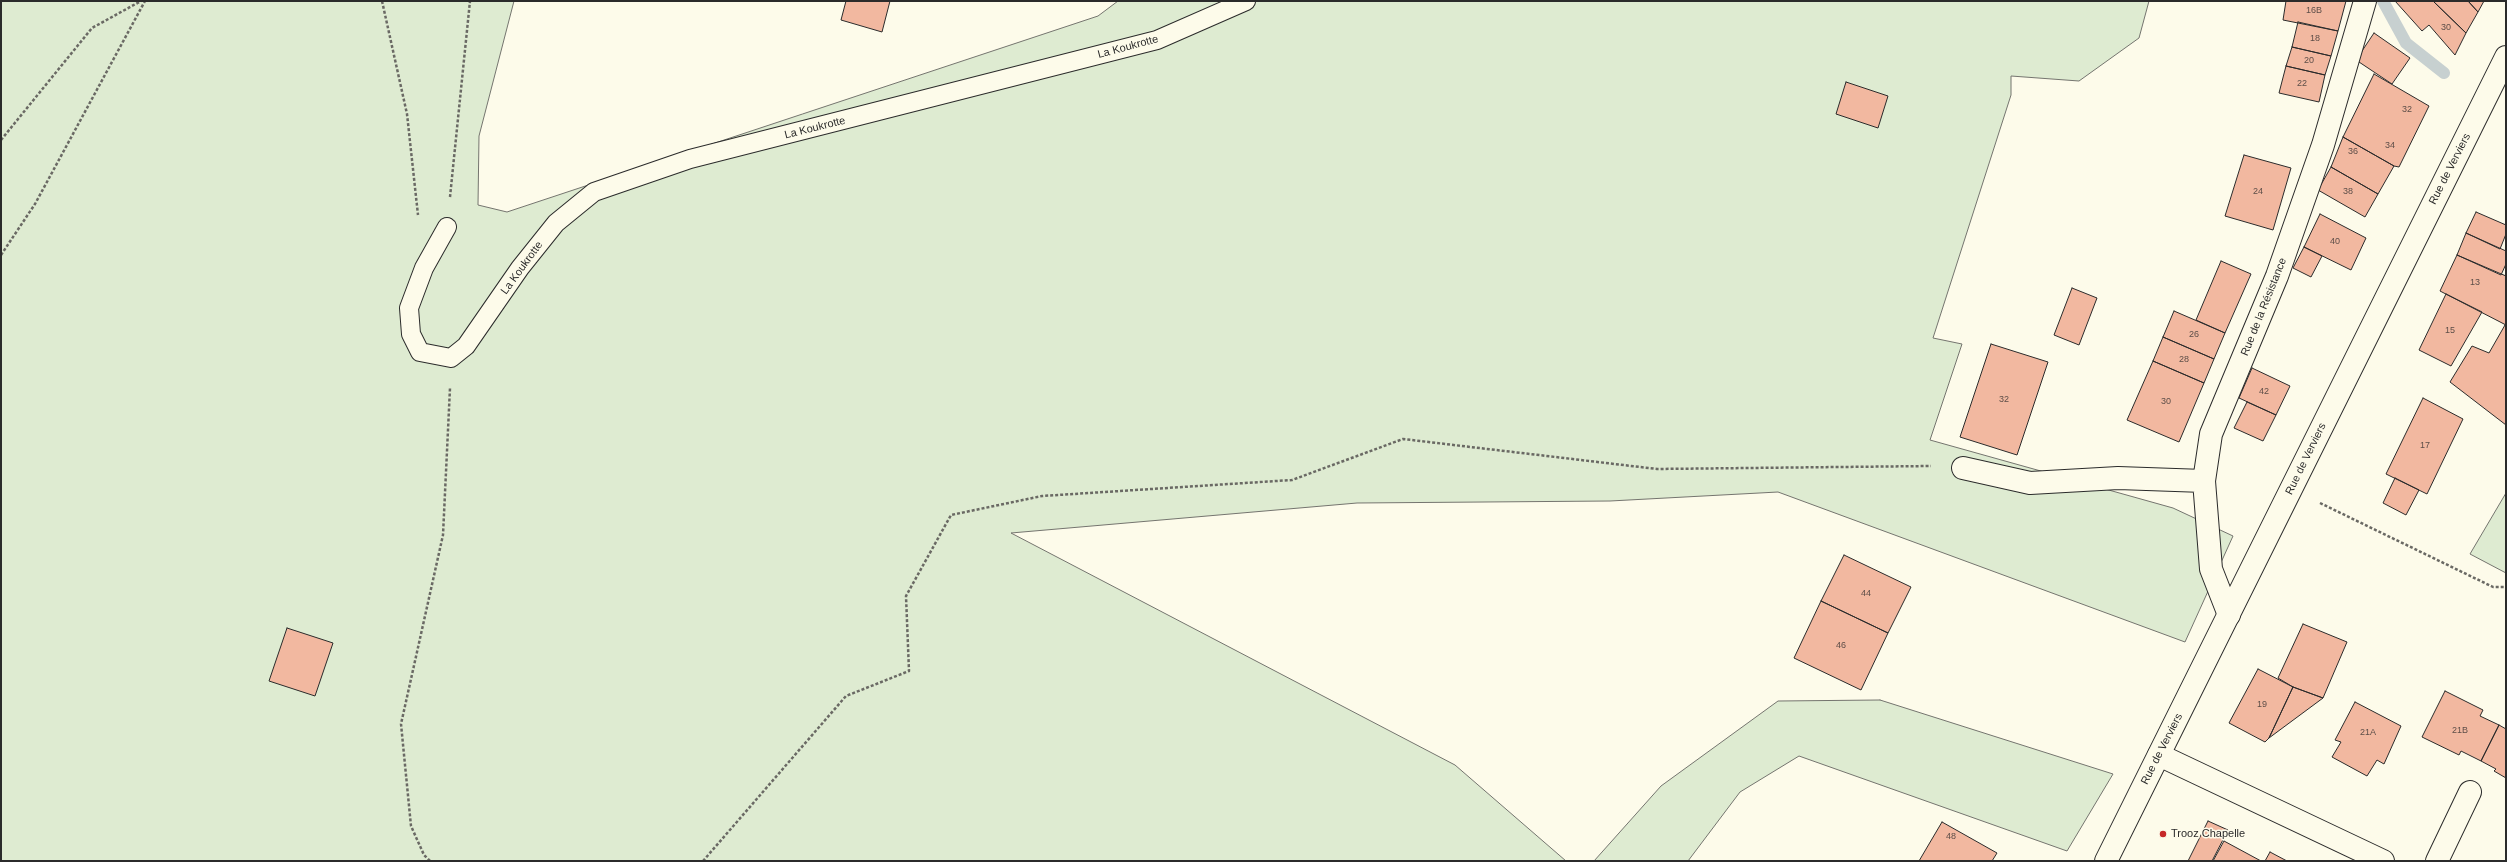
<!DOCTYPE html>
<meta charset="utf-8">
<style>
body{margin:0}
#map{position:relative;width:2507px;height:862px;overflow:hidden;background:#fdfbea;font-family:Helvetica,sans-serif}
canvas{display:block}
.frame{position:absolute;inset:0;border:2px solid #2b2b2b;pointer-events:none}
</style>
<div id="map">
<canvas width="2507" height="862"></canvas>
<div class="frame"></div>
</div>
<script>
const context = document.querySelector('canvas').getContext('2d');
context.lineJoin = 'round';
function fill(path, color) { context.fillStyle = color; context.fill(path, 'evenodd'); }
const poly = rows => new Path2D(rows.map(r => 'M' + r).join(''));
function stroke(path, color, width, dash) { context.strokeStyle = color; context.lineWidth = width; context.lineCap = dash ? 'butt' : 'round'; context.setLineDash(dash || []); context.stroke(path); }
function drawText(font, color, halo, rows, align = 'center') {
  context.font = font + ' Helvetica,sans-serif'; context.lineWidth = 3; context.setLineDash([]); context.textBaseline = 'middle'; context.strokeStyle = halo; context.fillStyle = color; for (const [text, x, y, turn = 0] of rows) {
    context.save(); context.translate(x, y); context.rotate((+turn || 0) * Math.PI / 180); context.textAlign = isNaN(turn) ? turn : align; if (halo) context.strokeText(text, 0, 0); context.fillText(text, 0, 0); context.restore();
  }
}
const green = poly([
 [1,1,514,1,479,136,478,205,507,212,1098,16,1118,1,2149,1,2139,38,2079,81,2011,76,2011,95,1933,338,1962,344,1930,440,2173,508,2233,536,2185,642,1778,492,1610,501,1357,503,1011,533,1455,765,1566,861,1,861,1,1],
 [2506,493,2506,573,2470,554,2506,493],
 [1880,700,2113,774,2067,851,1799,756,1740,792,1688,861,1594,861,1661,786,1778,701,1880,700]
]);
fill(green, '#deebd1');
stroke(green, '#74746e', 1);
stroke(poly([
 [2383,1,2406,43,2444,73]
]), '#c7d0d0', 12);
const building = poly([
 [846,1,890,1,882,32,841,20,846,1],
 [2286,1,2346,1,2338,31,2283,20,2286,1],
 [2395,1,2433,1,2466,33,2455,55,2429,25,2422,31,2395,1],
 [2433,1,2468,1,2478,12,2466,33,2433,1],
 [2468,1,2484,1,2478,12,2468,1],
 [2298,22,2338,31,2331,56,2292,47,2298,22],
 [2374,33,2410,58,2392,84,2356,60,2374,33],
 [2292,47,2331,56,2325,75,2286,66,2292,47],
 [2286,66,2325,75,2319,102,2279,93,2286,66],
 [2374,74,2429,106,2399,167,2394,166,2343,137,2374,74],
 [1846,82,1888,96,1878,128,1836,114,1846,82],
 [2343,137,2394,166,2378,194,2331,167,2343,137],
 [2244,155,2291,168,2273,230,2225,216,2244,155],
 [2331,167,2378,194,2365,217,2318,190,2331,167],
 [2476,212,2506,225,2506,234,2500,249,2466,233,2476,212],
 [2320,214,2366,238,2351,270,2304,247,2320,214],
 [2466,233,2506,251,2506,264,2501,275,2457,255,2466,233],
 [2304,247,2322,256,2311,277,2293,268,2304,247],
 [2457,255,2506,276,2506,325,2440,291,2457,255],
 [2221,261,2251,274,2225,333,2196,320,2221,261],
 [2072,288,2097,298,2079,345,2054,335,2072,288],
 [2446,294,2482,312,2451,366,2419,350,2446,294],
 [2174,311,2225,333,2214,359,2163,337,2174,311],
 [2505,325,2506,325,2506,425,2450,382,2472,346,2489,353,2505,325],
 [2163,337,2214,359,2204,383,2153,361,2163,337],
 [1991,344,2048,362,2017,455,1960,437,1991,344],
 [2153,361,2204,383,2179,442,2127,420,2153,361],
 [2252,368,2290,386,2276,415,2239,398,2252,368],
 [2423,398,2463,419,2427,494,2386,474,2423,398],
 [2247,402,2276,415,2263,441,2234,428,2247,402],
 [2395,478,2419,490,2406,515,2383,503,2395,478],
 [1844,555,1911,587,1888,633,1821,601,1844,555],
 [1821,601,1888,633,1861,690,1794,658,1821,601],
 [2303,624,2347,642,2323,698,2293,687,2278,678,2303,624],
 [287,628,333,643,315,696,269,681,287,628],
 [2258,669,2293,687,2269,738,2265,742,2229,723,2258,669],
 [2293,687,2323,698,2269,738,2293,687],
 [2445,691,2483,710,2480,716,2499,725,2481,761,2461,751,2459,755,2422,737,2445,691],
 [2355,702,2401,726,2384,764,2377,760,2367,776,2332,757,2341,742,2335,740,2355,702],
 [2499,725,2506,729,2506,778,2494,771,2496,769,2481,761,2499,725],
 [2208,821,2228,830,2212,861,2188,861,2208,821],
 [1942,822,1997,853,1992,861,1919,861,1942,822],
 [2224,841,2261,861,2213,861,2224,841],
 [2270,852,2287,861,2265,861,2270,852]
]);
fill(building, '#f2b8a0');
stroke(building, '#2b2b2b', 1);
const lane = poly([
 [447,227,424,268,409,308,411,334,420,352,451,358,466,346,520,268,556,223,594,192,690,159,1157,40,1246,1]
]);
const street = poly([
 [1963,468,2030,483,2118,478,2204,481],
 [2229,615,2211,569,2204,481,2211,434,2277,276,2323,145,2365,1],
 [2159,755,2383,861],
 [2437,861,2470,792]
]);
const primary = poly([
 [2106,861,2506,57]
]);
stroke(lane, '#2b2b2b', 20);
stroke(street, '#2b2b2b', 24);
stroke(primary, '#2b2b2b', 24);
stroke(poly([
 [382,1,407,114,418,215],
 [1,140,92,28,141,1],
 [450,197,470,1],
 [1,255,35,204,145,1],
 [2320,503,2493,587,2506,587],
 [430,861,424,855,411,826,401,724,443,535,450,388],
 [703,861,846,696,909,671,906,596,951,515,1042,496,1292,480,1403,439,1657,469,1931,466]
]), '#6a6964', 2.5, [3, 2]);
stroke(lane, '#fdfbea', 18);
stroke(street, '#fdfbea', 22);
stroke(primary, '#fdfbea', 22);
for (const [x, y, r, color] of [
 [2163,834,4,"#c62828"]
]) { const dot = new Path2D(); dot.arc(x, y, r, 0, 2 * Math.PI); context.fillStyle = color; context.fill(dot); stroke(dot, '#fdfbea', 1.5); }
drawText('9px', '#5d4e48', null, [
 ["16B",2314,11],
 ["30",2446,28],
 ["18",2315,39],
 ["20",2309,61],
 ["22",2302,84],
 ["32",2407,110],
 ["34",2390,146],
 ["36",2353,152],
 ["24",2258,192],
 ["38",2348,192],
 ["40",2335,242],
 ["13",2475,283],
 ["15",2450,331],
 ["26",2194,335],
 ["28",2184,360],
 ["42",2264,392],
 ["32",2004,400],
 ["30",2166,402],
 ["17",2425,446],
 ["44",1866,594],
 ["46",1841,646],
 ["19",2262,705],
 ["21B",2460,731],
 ["21A",2368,733],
 ["48",1951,837]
]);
drawText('11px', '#2b2b2b', '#fdfbea', [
 ["La Koukrotte",1128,47,-15],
 ["La Koukrotte",815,128,-14],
 ["Rue de Verviers",2450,169,-63],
 ["La Koukrotte",522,268,-54],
 ["Rue de la Résistance",2264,307,-68],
 ["Rue de Verviers",2306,459,-64],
 ["Rue de Verviers",2162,749,-63]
]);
drawText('11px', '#2b2b2b', '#fdfbea', [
 ["Trooz Chapelle",2171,834]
], 'left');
</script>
